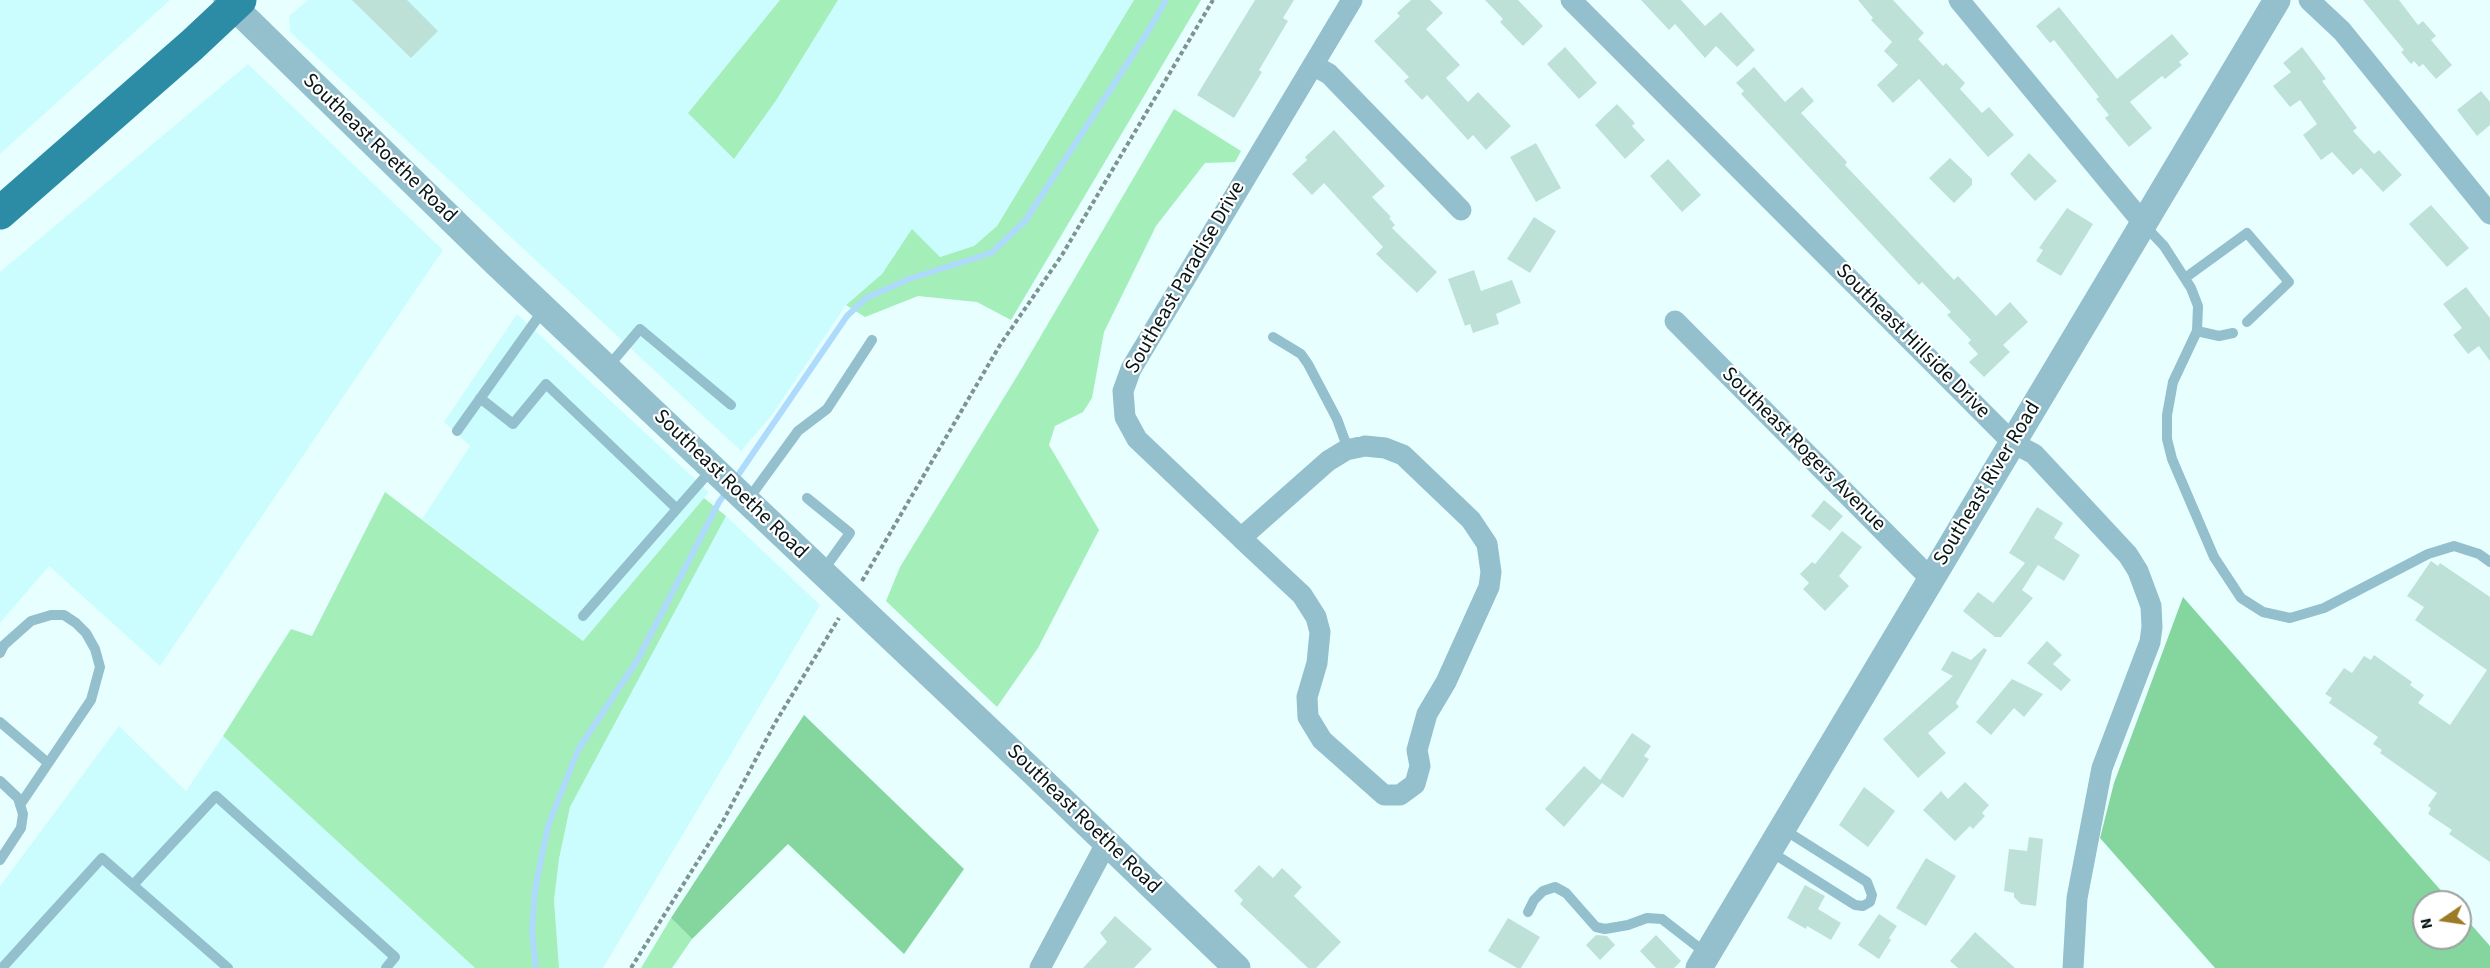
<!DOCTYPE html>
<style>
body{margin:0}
#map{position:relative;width:2490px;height:968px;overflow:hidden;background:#e8ffff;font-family:"Source Sans 3",sans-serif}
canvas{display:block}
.north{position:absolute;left:2412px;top:890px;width:60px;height:60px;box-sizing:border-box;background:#fff;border:2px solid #9ca1a1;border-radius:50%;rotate:257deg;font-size:16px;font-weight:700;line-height:24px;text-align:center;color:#071515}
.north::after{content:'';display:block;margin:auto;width:21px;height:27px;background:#9b7b25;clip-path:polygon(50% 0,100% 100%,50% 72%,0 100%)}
</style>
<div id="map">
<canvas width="2490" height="968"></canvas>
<div class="north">N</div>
</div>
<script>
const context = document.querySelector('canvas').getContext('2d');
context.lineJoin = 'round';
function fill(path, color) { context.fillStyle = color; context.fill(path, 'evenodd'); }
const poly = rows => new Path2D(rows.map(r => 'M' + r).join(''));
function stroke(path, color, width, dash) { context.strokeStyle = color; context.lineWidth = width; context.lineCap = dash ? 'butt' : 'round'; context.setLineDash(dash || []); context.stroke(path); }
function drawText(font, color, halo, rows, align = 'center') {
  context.font = font + ' "Source Sans 3",sans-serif'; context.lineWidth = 4.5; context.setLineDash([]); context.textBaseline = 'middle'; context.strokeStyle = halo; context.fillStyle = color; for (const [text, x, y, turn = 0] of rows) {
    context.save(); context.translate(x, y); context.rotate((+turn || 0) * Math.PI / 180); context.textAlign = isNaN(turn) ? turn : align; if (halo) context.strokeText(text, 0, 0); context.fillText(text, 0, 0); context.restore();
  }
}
fill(poly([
 [0,0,170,0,0,154],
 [308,0,780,0,688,113,777,99,838,0,1134,0,997,226,974,246,940,257,912,230,882,274,846,305,772,415,741,451,290,32,289,16],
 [248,64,443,250,160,666,49,566,0,623,0,272],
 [517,314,709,492,583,641,422,519,470,446,444,422],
 [726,516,820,605,603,968,559,968,554,900,559,859,570,807],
 [119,726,186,791,223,736,475,968,0,968,0,886]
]), '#ccfdfe');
fill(poly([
 [780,0,838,0,777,99,734,159,688,113],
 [1134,0,1201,0,1011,320,977,302,918,296,865,317,846,305,882,274,912,229,940,257,974,246,997,226],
 [1174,109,1241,151,1235,162,1205,163,1156,226,1104,332,1092,398,1083,412,1055,426,1049,445,1099,530,1038,648,997,707,886,601,900,567,1022,368],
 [385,492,583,641,704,498,726,516,570,807,559,859,554,900,559,968,475,968,223,736,291,629,312,636],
 [671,918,692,939,672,968,641,968]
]), '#a3eeb9');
fill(poly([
 [2183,597,2451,902,2424,902,2424,938,2460,938,2460,912,2490,946,2490,968,2215,968,2100,838,2114,783],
 [804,715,964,869,904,954,788,844,692,939,671,918]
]), '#85d59e');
stroke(poly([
 [734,481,847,316,866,298,909,279,991,253,1025,221,1147,33,1166,0],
 [536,968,532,932,535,889,548,826,578,750,638,659,719,502,727,491]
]), '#aedafc', 6);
fill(poly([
 [352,0,407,0,438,31,411,58],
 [1255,0,1294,0,1283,18,1288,21,1259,70,1262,72,1234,118,1197,95],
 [1411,0,1430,0,1443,13,1426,29,1460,65,1446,78,1468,102,1478,92,1511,126,1486,150,1473,135,1468,140,1427,95,1422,100,1404,81,1409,77,1374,41,1400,16,1397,13],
 [1485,0,1518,0,1543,26,1523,46,1500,22,1503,19],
 [1641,0,1681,0,1705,26,1721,12,1755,50,1737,67,1716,46,1705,58,1675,24,1669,30],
 [1858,0,1893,0,1924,33,1918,39,1943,66,1946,63,1965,83,1960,89,1982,113,1989,107,2014,135,1988,157,1919,79,1893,103,1877,85,1898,65,1884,51,1892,42,1871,20,1873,18],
 [2363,0,2399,0,2418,25,2423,21,2436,36,2431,40,2452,65,2436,79,2423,64,2419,67,2414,61,2411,64,2401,52,2404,50],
 [2059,7,2117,79,2172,34,2189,54,2179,62,2182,65,2165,79,2162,76,2130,102,2152,128,2129,147,2105,118,2109,115,2096,99,2099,97,2054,40,2050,43,2036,26],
 [1565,47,1597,83,1579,99,1547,64],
 [2302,47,2326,79,2322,81,2357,128,2353,131,2374,154,2379,150,2402,175,2383,192,2361,168,2353,175,2332,152,2321,160,2303,135,2317,124,2300,100,2290,107,2273,86,2291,72,2283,63],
 [1754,67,1785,102,1802,87,1814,101,1801,113,1847,162,1845,165,1954,280,1958,276,1996,316,2010,302,2028,322,2003,345,2010,352,1984,377,1969,362,1978,354,1968,343,1971,340,1947,315,1951,312,1922,282,1919,285,1741,94,1744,91,1736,83],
 [2481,91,2490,102,2490,125,2477,136,2457,110],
 [1617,104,1635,123,1632,126,1645,140,1625,159,1595,125],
 [1334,130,1385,186,1372,197,1391,217,1389,218,1395,225,1392,228,1437,272,1417,293,1376,254,1383,247,1324,183,1312,195,1292,174,1307,160,1305,157],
 [1536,143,1561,188,1536,202,1510,157],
 [2029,153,2057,181,2035,201,2010,174],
 [1950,158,1972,179,1972,185,1954,203,1929,178],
 [1668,159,1701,195,1682,212,1650,176],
 [2431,205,2469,248,2447,267,2409,224],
 [2067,208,2093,224,2061,276,2036,261,2043,250,2039,248],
 [1534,217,1556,231,1530,273,1507,259],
 [1474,270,1481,291,1512,280,1521,303,1496,314,1499,324,1473,333,1470,324,1465,326,1448,279],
 [2466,287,2490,318,2490,361,2479,346,2468,354,2453,335,2462,328,2443,304],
 [1824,500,1843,516,1830,531,1811,516],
 [2037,507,2063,523,2054,538,2080,555,2064,581,2038,565,2022,590,2033,598,2001,637,1995,637,1963,611,1978,592,1993,603,2025,563,2009,553],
 [1842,531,1862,547,1839,576,1849,586,1825,611,1803,589,1809,583,1800,574,1812,562,1815,564],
 [2431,561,2438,566,2440,563,2490,597,2490,862,2449,834,2452,830,2428,814,2431,808,2428,806,2437,793,2380,753,2382,750,2373,744,2378,737,2329,703,2332,698,2325,694,2344,668,2352,673,2364,656,2371,660,2374,655,2412,682,2410,685,2424,695,2418,703,2450,725,2487,670,2415,620,2424,607,2407,596],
 [2047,641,2062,655,2053,664,2071,680,2061,691,2027,663],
 [1984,648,1987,650,1956,703,1959,707,1928,733,1946,753,1918,778,1883,739,1953,676,1941,670,1952,651,1971,660],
 [2012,679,2043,694,2024,717,2014,708,1991,735,1976,722],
 [1632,733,1651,746,1644,756,1649,759,1623,798,1602,783,1564,827,1545,809,1584,766,1600,780],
 [1965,782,1989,805,1982,813,1985,816,1973,829,1970,826,1955,841,1923,810,1941,791,1948,799],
 [1864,787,1895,811,1868,847,1839,825],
 [2029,837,2043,839,2036,906,2021,904,2014,897,2014,893,2004,891,2009,849,2027,851],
 [1926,858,1956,876,1926,926,1896,908],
 [1259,865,1273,878,1282,868,1302,887,1294,896,1341,942,1316,968,1308,968,1240,904,1243,900,1234,891],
 [1805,885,1825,896,1818,909,1841,923,1831,940,1807,926,1806,929,1787,918],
 [1879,914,1897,926,1889,938,1891,940,1879,959,1858,945],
 [1115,916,1152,949,1134,968,1083,968,1107,942,1100,933],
 [1508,918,1540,937,1521,968,1517,968,1488,951],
 [1975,932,2015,968,1958,968,1950,961],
 [1596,935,1607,936,1615,945,1600,960,1586,945],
 [1656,935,1681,961,1674,968,1656,968,1640,951]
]), '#bee1d7');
stroke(poly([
 [862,581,1000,345,1062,255,1213,0],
 [631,968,723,821,775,723,839,618]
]), '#809393', 4, [4.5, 3]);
stroke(poly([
 [2144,225,2164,246,2191,288,2198,306,2197,331,2173,382,2167,415,2167,439,2172,459,2214,557,2241,598,2263,612,2290,618,2324,608,2428,554,2454,546,2479,554,2490,562],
 [2185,278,2247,233,2289,282,2247,322],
 [2197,331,2219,336,2233,333],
 [1273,337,1301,354,1308,364,1337,419,1348,449],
 [607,368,640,329,731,405],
 [480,398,513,424,546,384,677,509],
 [457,431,544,309],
 [807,498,850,533,822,572],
 [747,501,798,431,827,409,872,340],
 [583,616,712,469],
 [0,653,4,645,31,621,51,615,64,615,76,623,86,633,95,649,100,667,91,700,20,805],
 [0,722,48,763],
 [0,781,18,798,23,814,21,828,0,860],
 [1768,850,1855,905,1863,906,1870,902,1872,895,1867,882,1783,829],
 [133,885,216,796,395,957,386,968],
 [1528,912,1534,900,1543,891,1555,887,1566,893,1596,927,1605,929,1628,925,1647,918,1662,919,1707,954],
 [2,968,102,858,228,968]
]), '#94bfcd', 10);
stroke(poly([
 [1571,0,2013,443,2034,454,2128,555,2138,571,2151,606,2152,627,2150,642,2102,768,2077,898,2073,968],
 [1959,0,2144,224],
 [2309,0,2342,31,2490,214],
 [1313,65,1329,74,1461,210],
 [1675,321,1931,579],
 [1365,446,1385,448,1403,455,1471,520,1487,544,1491,572,1489,587,1446,682,1427,714,1417,750,1420,766,1415,784,1400,795,1384,795,1322,740,1308,717,1307,697,1317,663,1320,632,1316,617,1302,595,1241,538,1328,461,1346,450,1365,446],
 [1241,538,1137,439,1125,417,1123,391,1131,369,1352,0],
 [1040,968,1107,842]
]), '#94bfcd', 21);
stroke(poly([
 [227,0,495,262,1032,771,1237,968],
 [1699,968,2277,0]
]), '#94bfcd', 27);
stroke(poly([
 [0,213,192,45,240,0]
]), '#2c8ca5', 33);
drawText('21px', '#071515', '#fff', [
 ["Southeast Roethe Road",379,149,44],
 ["Southeast Paradise Drive",1186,278,-60],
 ["Southeast Hillside Drive",1912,342,45],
 ["Southeast Rogers Avenue",1803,450,45],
 ["Southeast River Road",1988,484,-59],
 ["Southeast Roethe Road",730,485,44],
 ["Southeast Roethe Road",1083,820,44]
]);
</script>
